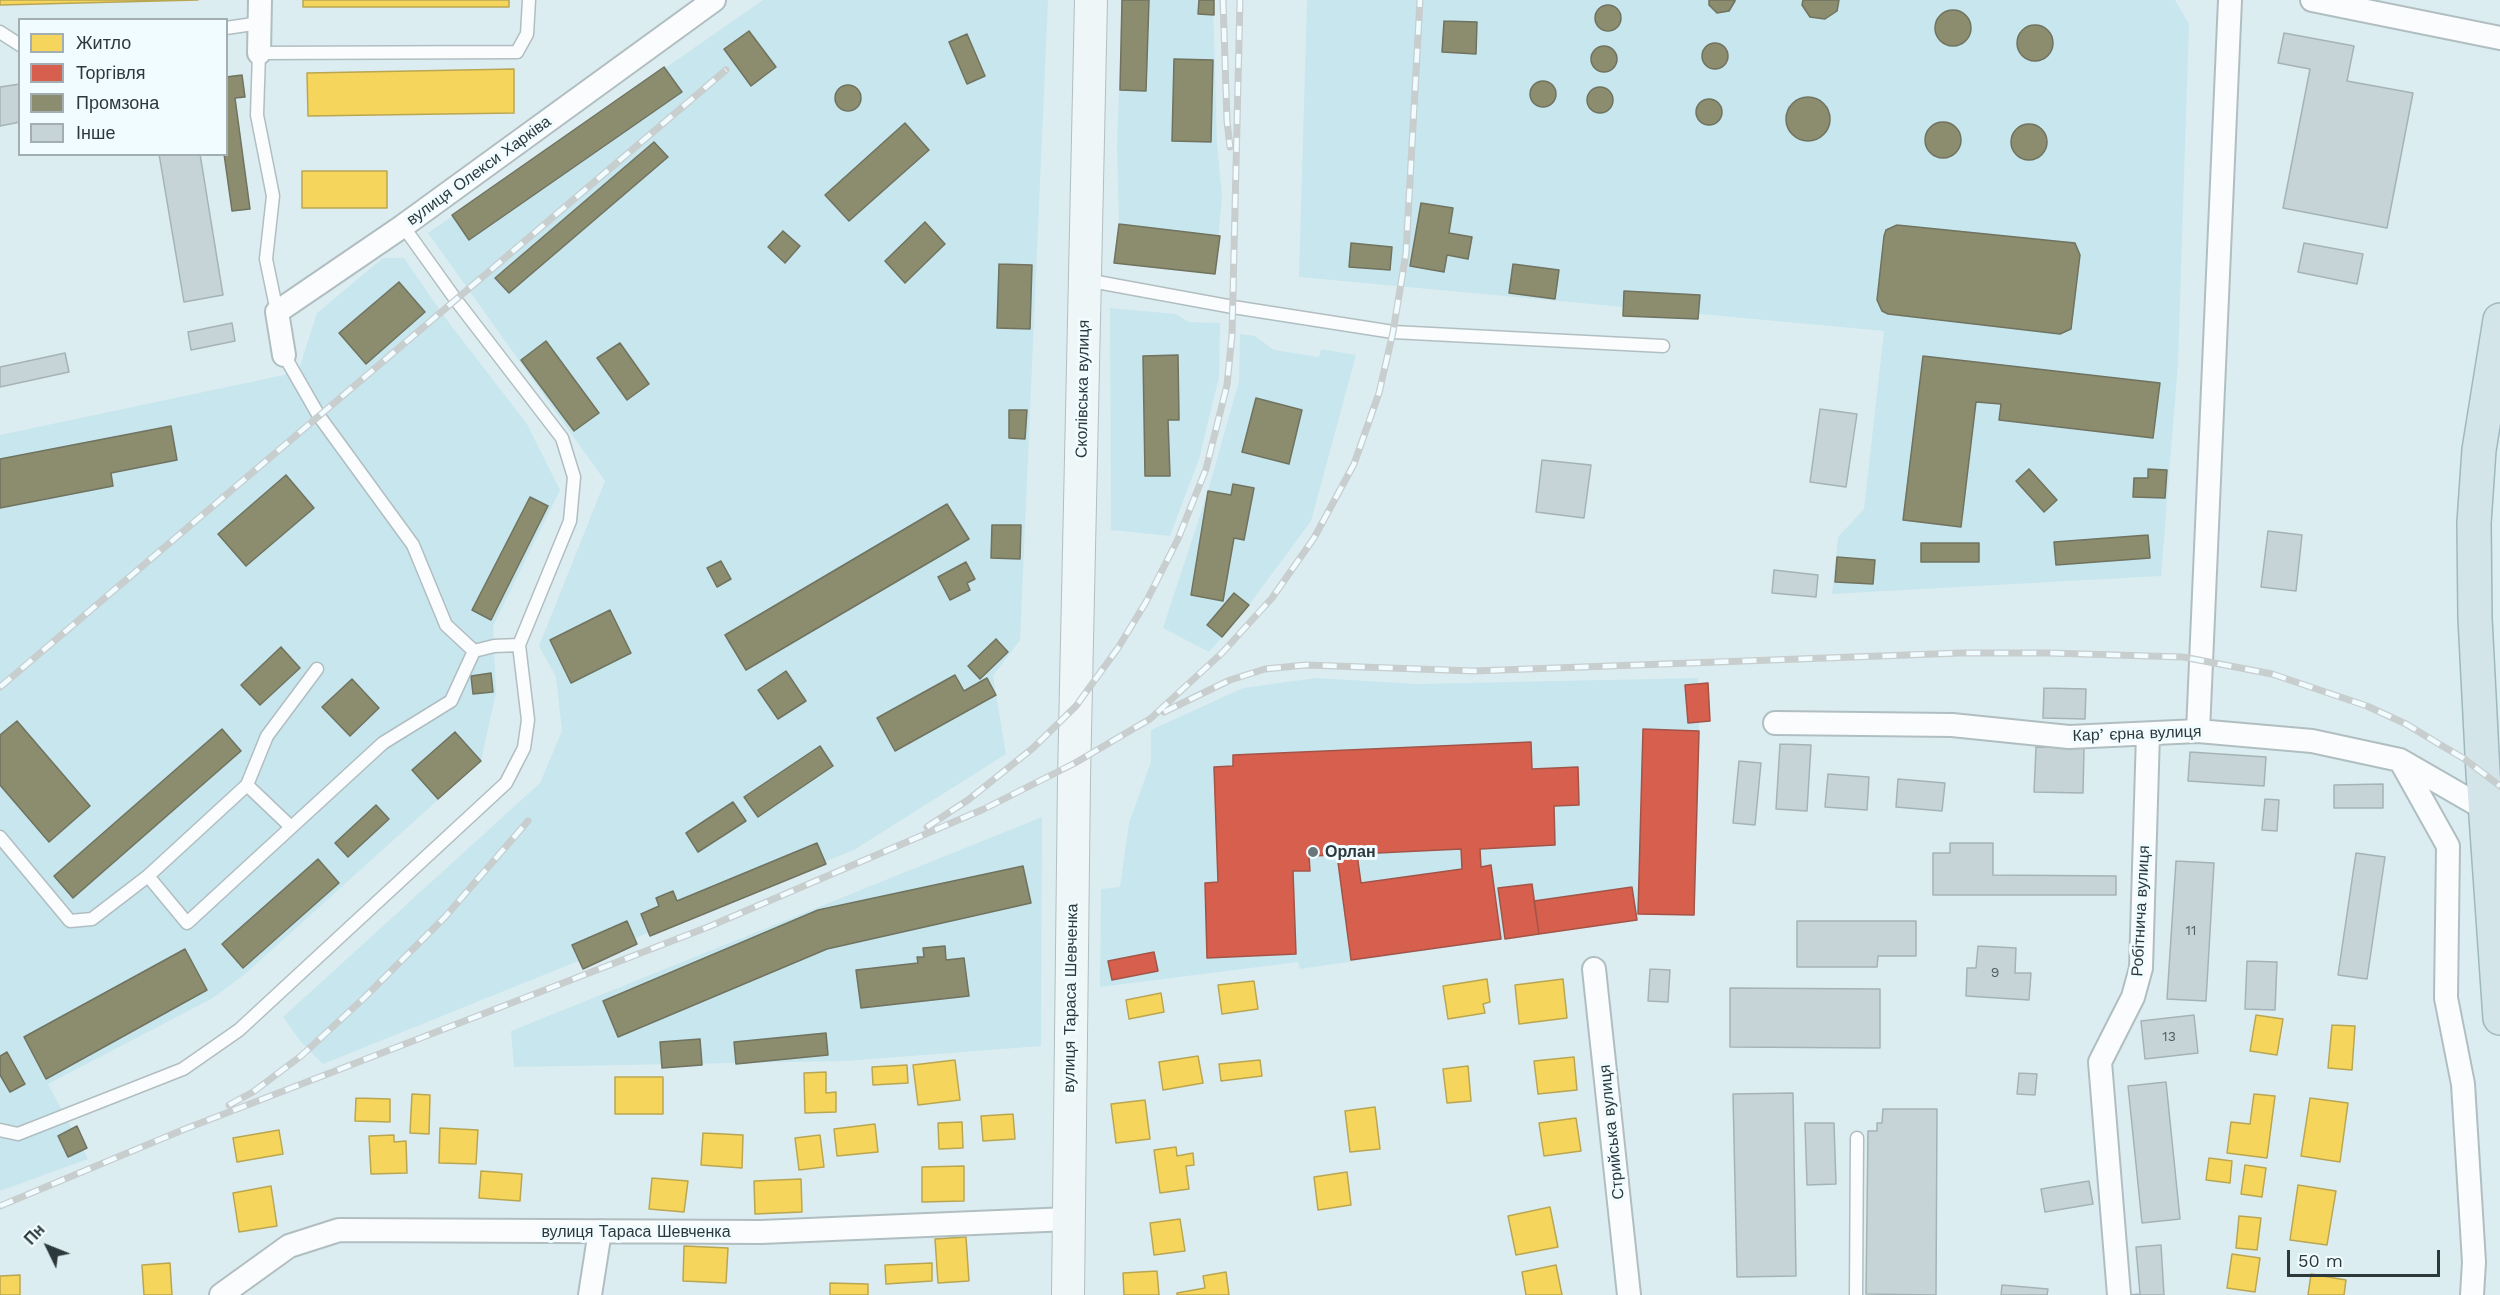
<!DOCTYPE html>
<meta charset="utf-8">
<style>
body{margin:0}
#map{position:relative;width:2500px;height:1295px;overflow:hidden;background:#dcedf1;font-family:"Work Sans",sans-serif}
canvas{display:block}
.legend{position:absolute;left:18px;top:18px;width:210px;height:138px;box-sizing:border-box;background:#f0fcff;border:2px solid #a2aeb1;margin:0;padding:8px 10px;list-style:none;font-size:18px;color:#2c393b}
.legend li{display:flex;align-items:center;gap:12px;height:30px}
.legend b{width:30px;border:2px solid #a2aeb1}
.north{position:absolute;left:18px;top:1217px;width:60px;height:60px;-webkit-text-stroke:4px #f0fcff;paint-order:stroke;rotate:313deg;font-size:16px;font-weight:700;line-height:24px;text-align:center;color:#2c393b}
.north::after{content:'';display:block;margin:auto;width:21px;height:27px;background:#2c393b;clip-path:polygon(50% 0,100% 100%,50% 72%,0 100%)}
.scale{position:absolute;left:2287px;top:1250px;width:153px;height:27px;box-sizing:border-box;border:3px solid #2c393b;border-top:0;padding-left:8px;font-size:18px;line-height:21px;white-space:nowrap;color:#2c393b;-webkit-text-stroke:4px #f0fcff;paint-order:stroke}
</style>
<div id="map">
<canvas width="2500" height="1295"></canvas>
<ul class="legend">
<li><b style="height:16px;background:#f6d55c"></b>Житло</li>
<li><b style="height:16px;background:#d6604d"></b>Торгівля</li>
<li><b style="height:16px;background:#8c8c6e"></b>Промзона</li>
<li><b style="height:16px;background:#c7d4d7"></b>Інше</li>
</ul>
<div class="north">Пн</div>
<div class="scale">50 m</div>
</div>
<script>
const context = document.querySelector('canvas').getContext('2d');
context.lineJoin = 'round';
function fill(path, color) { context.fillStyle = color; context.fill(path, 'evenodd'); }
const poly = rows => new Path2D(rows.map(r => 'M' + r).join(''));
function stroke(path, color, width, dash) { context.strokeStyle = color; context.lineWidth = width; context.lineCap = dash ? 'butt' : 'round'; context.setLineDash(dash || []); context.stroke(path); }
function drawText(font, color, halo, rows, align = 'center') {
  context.font = font + ' "Work Sans",sans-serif'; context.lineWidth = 6; context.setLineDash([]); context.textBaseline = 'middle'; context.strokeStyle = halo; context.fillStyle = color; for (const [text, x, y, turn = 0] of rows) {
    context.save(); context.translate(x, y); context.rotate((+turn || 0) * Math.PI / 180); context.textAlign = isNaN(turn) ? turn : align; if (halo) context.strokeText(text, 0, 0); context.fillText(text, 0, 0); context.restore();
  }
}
fill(poly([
 [763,0,1048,0,1020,640,993,676,1006,754,854,850,323,1064,301,1042,283,1017,540,783,562,731,556,677,539,646,605,481,428,233],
 [1122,0,1213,0,1217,144,1222,196,1215,274,1114,263,1119,224,1117,146],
 [1307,0,2175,0,2189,24,2178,363,2161,576,1832,594,1838,537,1864,509,1884,331,1299,277],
 [383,258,404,258,446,319,527,424,560,490,493,626,496,693,481,761,245,974,213,998,48,1084,88,1159,0,1191,0,435,298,372,317,313],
 [1110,308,1176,314,1189,322,1220,323,1219,377,1199,459,1170,536,1111,530],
 [1240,334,1255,336,1274,350,1319,357,1321,349,1356,355,1311,521,1249,605,1209,652,1163,628,1208,491,1239,381],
 [1316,678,1417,684,1698,678,1699,731,1694,915,1638,914,1637,920,1300,969,1298,962,1100,987,1101,889,1120,887,1129,823,1151,762,1151,730,1243,688],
 [1042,817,1041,1046,846,1061,514,1067,511,1031]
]), '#c8e6ed');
const homes = poly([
 [0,0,198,0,0,5,0,0],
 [303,0,509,0,509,7,303,7,303,0],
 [514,69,514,113,308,116,307,73,514,69],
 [302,171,387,171,387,208,302,208,302,171],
 [1487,979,1490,1002,1483,1004,1485,1013,1448,1019,1443,986,1487,979],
 [1563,979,1567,1018,1519,1024,1515,985,1563,979],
 [1254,981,1258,1009,1222,1014,1218,985,1254,981],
 [1161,993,1164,1012,1129,1019,1126,1000,1161,993],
 [2256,1015,2283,1019,2277,1055,2250,1051,2256,1015],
 [2332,1025,2355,1026,2352,1070,2328,1068,2332,1025],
 [1198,1056,1203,1083,1163,1090,1159,1062,1198,1056],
 [1574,1057,1577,1090,1538,1094,1534,1061,1574,1057],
 [955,1060,960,1100,918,1105,913,1065,955,1060],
 [1260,1060,1262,1076,1221,1081,1219,1064,1260,1060],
 [907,1065,908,1083,873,1085,872,1067,907,1065],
 [1468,1066,1471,1101,1447,1103,1443,1069,1468,1066],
 [826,1072,826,1093,836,1092,836,1112,805,1113,804,1073,826,1072],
 [615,1077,663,1077,663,1114,615,1114,615,1077],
 [412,1094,430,1095,429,1134,410,1133,412,1094],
 [2254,1094,2275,1096,2267,1158,2227,1153,2231,1122,2250,1124,2254,1094],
 [356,1098,390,1099,390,1122,355,1121,356,1098],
 [2310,1098,2348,1103,2340,1162,2301,1156,2310,1098],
 [1145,1100,1150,1139,1116,1143,1111,1104,1145,1100],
 [1375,1107,1380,1149,1350,1152,1345,1111,1375,1107],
 [1013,1114,1015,1139,983,1141,981,1116,1013,1114],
 [1576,1118,1581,1151,1544,1156,1539,1123,1576,1118],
 [962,1122,963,1148,939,1149,938,1123,962,1122],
 [875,1124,878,1152,837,1156,834,1129,875,1124],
 [440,1128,478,1130,476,1164,439,1163,440,1128],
 [279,1130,283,1154,237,1162,233,1138,279,1130],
 [703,1133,743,1135,742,1168,701,1165,703,1133],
 [394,1135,394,1142,406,1141,407,1173,371,1174,369,1136,394,1135],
 [820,1135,824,1167,799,1170,795,1138,820,1135],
 [1176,1147,1177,1156,1193,1153,1194,1165,1186,1166,1189,1189,1160,1193,1154,1150,1176,1147],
 [2209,1158,2232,1161,2230,1183,2206,1180,2209,1158],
 [2245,1165,2266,1168,2262,1197,2241,1194,2245,1165],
 [964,1166,964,1201,922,1202,922,1167,964,1166],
 [481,1171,522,1174,520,1201,479,1198,481,1171],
 [1347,1172,1351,1205,1318,1210,1314,1177,1347,1172],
 [652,1178,688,1181,684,1212,649,1209,652,1178],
 [801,1179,802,1212,755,1214,754,1181,801,1179],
 [2298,1185,2336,1191,2327,1245,2290,1240,2298,1185],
 [271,1186,277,1226,239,1232,233,1193,271,1186],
 [1550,1207,1558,1247,1516,1255,1508,1216,1550,1207],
 [2239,1216,2261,1218,2257,1250,2236,1248,2239,1216],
 [1180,1219,1185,1251,1154,1255,1150,1223,1180,1219],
 [966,1237,969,1281,938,1283,935,1239,966,1237],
 [684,1246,728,1248,726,1283,683,1281,684,1246],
 [2232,1254,2260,1258,2255,1292,2227,1288,2232,1254],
 [170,1263,172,1295,144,1295,142,1265,170,1263],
 [932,1263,932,1281,886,1284,885,1265,932,1263],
 [1556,1265,1562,1295,1526,1295,1522,1272,1556,1265],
 [1157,1271,1159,1295,1124,1295,1123,1273,1157,1271],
 [1226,1272,1229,1295,1177,1295,1177,1293,1205,1288,1203,1276,1226,1272],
 [2311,1274,2346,1280,2344,1295,2308,1295,2311,1274],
 [20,1275,20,1295,0,1295,0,1276,20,1275],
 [830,1283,868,1284,868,1295,830,1295,830,1283]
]);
fill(homes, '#f6d55c');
stroke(homes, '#b9a652', 1.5);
const shops = poly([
 [1708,683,1710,721,1688,723,1685,685,1708,683],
 [1643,729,1699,731,1694,915,1638,914,1643,729],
 [1531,742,1532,769,1578,767,1579,805,1554,806,1555,845,1480,849,1481,867,1491,865,1501,939,1351,960,1337,855,1309,856,1310,871,1293,871,1296,954,1207,958,1205,883,1218,882,1214,767,1233,766,1233,755,1531,742],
 [1461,849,1462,869,1361,883,1357,854,1461,849],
 [1532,884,1539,934,1505,939,1498,888,1532,884],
 [1632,887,1637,920,1539,934,1534,901,1632,887],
 [1154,952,1158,971,1112,980,1108,961,1154,952]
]);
fill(shops, '#d6604d');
stroke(shops, '#a35448', 1.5);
const industry = poly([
 [1122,0,1149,0,1146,91,1120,90,1122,0],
 [1199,0,1214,0,1214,15,1198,14,1199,0],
 [1709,0,1735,0,1735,1,1729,11,1717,13,1709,5,1709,0],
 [1803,0,1839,0,1837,11,1825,19,1810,17,1802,5,1803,0],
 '1595 18a13 13 0 1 1 26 0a13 13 0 1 1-26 0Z',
 '1935 28a18 18 0 1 1 36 0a18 18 0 1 1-36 0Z',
 [1444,21,1477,22,1476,54,1442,52,1444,21],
 '2017 43a18 18 0 1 1 36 0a18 18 0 1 1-36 0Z',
 [749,31,776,67,751,86,724,49,749,31],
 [967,34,985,76,967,84,949,42,967,34],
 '1702 56a13 13 0 1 1 26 0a13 13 0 1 1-26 0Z',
 '1591 59a13 13 0 1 1 26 0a13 13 0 1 1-26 0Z',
 [1174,59,1213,60,1211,142,1172,141,1174,59],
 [664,67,682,92,469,240,452,215,664,67],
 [242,75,245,97,235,98,250,209,232,211,224,154,226,154,226,77,242,75],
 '1530 94a13 13 0 1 1 26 0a13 13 0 1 1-26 0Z',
 '835 98a13 13 0 1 1 26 0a13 13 0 1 1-26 0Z',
 '1587 100a13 13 0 1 1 26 0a13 13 0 1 1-26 0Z',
 '1786 119a22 22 0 1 1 44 0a22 22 0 1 1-44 0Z',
 '1696 112a13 13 0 1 1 26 0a13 13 0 1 1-26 0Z',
 '1925 140a18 18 0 1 1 36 0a18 18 0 1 1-36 0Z',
 [905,123,929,150,849,221,825,195,905,123],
 '2011 142a18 18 0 1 1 36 0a18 18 0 1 1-36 0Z',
 [654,142,668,157,509,293,495,278,654,142],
 [1421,203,1453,208,1449,233,1472,237,1468,259,1447,255,1444,272,1410,266,1421,203],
 [925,222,945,244,905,283,885,261,925,222],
 [1119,224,1220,236,1215,274,1114,263,1119,224],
 [1897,225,2075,243,2080,255,2071,329,2060,334,1888,314,1882,311,1877,300,1884,236,1886,230,1897,225],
 [783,231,800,246,785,263,768,247,783,231],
 [1351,243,1392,247,1390,270,1349,267,1351,243],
 [999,264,1032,265,1030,329,997,328,999,264],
 [1513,264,1559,270,1555,299,1509,293,1513,264],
 [399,282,425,312,366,364,339,333,399,282],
 [1624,291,1700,295,1698,319,1623,316,1624,291],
 [546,341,599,413,574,431,521,360,546,341],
 [620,343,649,384,627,400,597,358,620,343],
 [1178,355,1179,420,1168,420,1170,476,1145,476,1143,356,1178,355],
 [1923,356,2160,383,2153,438,1999,420,2001,404,1976,402,1961,527,1903,520,1923,356],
 [1256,398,1302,410,1289,464,1242,452,1256,398],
 [1009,410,1027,410,1025,439,1009,438,1009,410],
 [171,426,177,460,111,473,113,486,0,508,0,459,171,426],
 [2029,469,2057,500,2044,512,2016,481,2029,469],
 [2148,469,2167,470,2165,498,2133,497,2134,478,2148,478,2148,469],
 [286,475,314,508,246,566,218,534,286,475],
 [1233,484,1254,488,1244,540,1234,538,1223,601,1191,595,1208,491,1231,495,1233,484],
 [530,497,548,506,491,620,472,610,530,497],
 [947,504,969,539,746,670,725,635,947,504],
 [992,525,1021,525,1020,559,991,558,992,525],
 [2148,535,2150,558,2056,565,2054,542,2148,535],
 [1921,543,1979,543,1979,562,1921,562,1921,543],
 [1837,557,1875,560,1873,584,1835,582,1837,557],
 [721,561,731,579,717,587,707,568,721,561],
 [966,562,975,579,967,583,970,590,950,600,938,577,966,562],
 [1234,593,1249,605,1222,637,1207,625,1234,593],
 [610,610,631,653,571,683,550,640,610,610],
 [996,639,1008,652,980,679,968,666,996,639],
 [281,647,300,668,260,705,241,685,281,647],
 [786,671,806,701,778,719,758,690,786,671],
 [491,673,493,692,473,694,471,676,491,673],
 [955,675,964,691,987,678,996,695,895,751,877,718,955,675],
 [352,679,379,708,350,736,322,707,352,679],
 [17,721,90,806,49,842,0,785,0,735,17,721],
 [222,729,241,751,73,898,54,876,222,729],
 [455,732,481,761,438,799,412,770,455,732],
 [820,746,833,766,758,817,744,797,820,746],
 [733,802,746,821,698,852,686,833,733,802],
 [376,805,389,819,348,857,335,843,376,805],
 [817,843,826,864,650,936,641,914,659,906,656,898,673,891,677,901,817,843],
 [318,859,339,883,243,968,222,944,318,859],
 [1023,866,1031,903,827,949,618,1037,603,1001,818,910,1023,866],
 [627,921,637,944,583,969,572,945,627,921],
 [945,946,946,960,964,958,969,996,861,1008,856,970,918,963,917,957,924,957,923,948,945,946],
 [185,949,207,990,46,1079,24,1037,185,949],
 [826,1033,828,1055,736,1064,734,1042,826,1033],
 [700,1039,702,1065,662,1068,660,1042,700,1039],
 [7,1052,25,1084,10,1092,0,1075,0,1056,7,1052],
 [77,1126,87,1148,68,1157,58,1136,77,1126]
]);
fill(industry, '#8c8c6e');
stroke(industry, '#6f735f', 1.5);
const building = poly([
 [2284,33,2354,46,2347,81,2413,93,2387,228,2283,208,2310,69,2278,63,2284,33],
 [20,84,20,122,0,126,0,87,20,84],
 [159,154,200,154,223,295,184,302,159,154],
 [2304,243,2363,254,2357,284,2298,272,2304,243],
 [232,323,235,341,191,350,188,332,232,323],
 [65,353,69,372,0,387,0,367,65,353],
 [1820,409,1857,414,1846,487,1810,482,1820,409],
 [1542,460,1591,465,1584,518,1536,512,1542,460],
 [2268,531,2302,535,2296,591,2261,587,2268,531],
 [1774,570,1818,575,1816,597,1772,593,1774,570],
 [2044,688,2086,689,2085,719,2043,718,2044,688],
 [1780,744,1811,745,1807,811,1776,809,1780,744],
 [2036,747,2084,748,2083,793,2034,792,2036,747],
 [2190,752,2266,757,2264,786,2188,781,2190,752],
 [1739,761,1761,763,1755,825,1733,823,1739,761],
 [1828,774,1869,777,1867,810,1825,807,1828,774],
 [1898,779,1945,783,1942,811,1896,807,1898,779],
 [2383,784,2383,808,2334,808,2334,785,2383,784],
 [2265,799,2279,800,2277,831,2262,830,2265,799],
 [1950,843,1993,843,1993,875,2116,876,2116,895,1933,895,1933,853,1950,853,1950,843],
 [2356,853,2385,857,2367,979,2338,975,2356,853],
 [2176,861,2214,863,2206,1001,2167,999,2176,861],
 [1797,921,1916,921,1916,956,1878,956,1877,967,1797,967,1797,921],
 [1978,946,2016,948,2015,973,2031,973,2029,1000,1966,996,1967,968,1976,968,1978,946],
 [2247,961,2277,962,2275,1010,2245,1009,2247,961],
 [1650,969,1670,970,1668,1002,1648,1001,1650,969],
 [1730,988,1880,989,1880,1048,1730,1047,1730,988],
 [2194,1015,2198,1053,2145,1059,2141,1021,2194,1015],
 [2019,1073,2037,1074,2035,1095,2017,1094,2019,1073],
 [2166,1082,2180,1219,2142,1223,2128,1086,2166,1082],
 [1793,1093,1796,1276,1737,1277,1733,1094,1793,1093],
 [1883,1109,1937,1109,1936,1295,1866,1294,1868,1131,1877,1131,1877,1123,1882,1123,1883,1109],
 [1805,1123,1834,1123,1836,1184,1807,1185,1805,1123],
 [2089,1181,2093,1204,2045,1212,2041,1189,2089,1181],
 [2161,1245,2164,1295,2128,1295,2140,1294,2136,1247,2161,1245],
 [2002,1285,2048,1289,2047,1295,2001,1295,2002,1285]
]);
fill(building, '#c7d4d7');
stroke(building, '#a5b3b6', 1.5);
const lane = poly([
 [226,28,260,23],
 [0,32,20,45],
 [1086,280,1233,307,1393,332,1663,346],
 [277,312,266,259,273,196,257,115,259,53,517,52,527,34,529,0],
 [284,355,319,416,413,545,446,625,474,651,494,646,519,645],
 [247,785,291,827],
 [0,837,70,921,92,919,148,876,247,785,267,736,317,669],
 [148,876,187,923,383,743,451,701,474,651],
 [0,1130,18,1134,183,1069,239,1030,506,783,524,748,528,720,519,645,570,521,574,477,562,438,456,300,403,226],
 [1856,1295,1857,1138]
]);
const street = poly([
 [2312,0,2500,38],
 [259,53,260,0],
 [284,355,277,312,403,226,714,0],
 [1775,723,1952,725,2069,737,2198,731,2312,741,2400,760,2485,809],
 [2198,731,2230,0],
 [2400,760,2448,846,2446,998,2463,1084,2474,1262,2472,1295],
 [1594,969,1629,1295],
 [221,1295,289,1246,339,1230,761,1232,1069,1219],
 [590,1295,600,1231],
 [2119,1295,2100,1062,2133,997,2141,968,2148,734]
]);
const secondary = poly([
 [1068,1295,1074,778,1091,0]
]);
const highway = poly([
 [2500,320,2479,450,2474,523,2475,618,2483,773,2500,1018]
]);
stroke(lane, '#b1bec1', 15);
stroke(street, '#b1bec1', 26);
stroke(secondary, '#b1bec1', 34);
stroke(highway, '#9fb8bd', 36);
stroke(lane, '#fafcfd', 12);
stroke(street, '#fafcfd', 22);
stroke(secondary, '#eef6f7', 32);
stroke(highway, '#d4e5e9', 33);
const rail = poly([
 [1223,0,1227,121,1230,147],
 [0,687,726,70],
 [1164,712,1230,680,1265,669,1306,665,1474,671,1961,653,2049,653,2183,657,2272,674,2367,706,2406,724,2439,744,2463,758,2500,786],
 [927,827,968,800,1033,748,1076,706,1118,648,1146,602,1178,539,1206,469,1227,385,1232,335,1240,0],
 [229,1105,253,1092,301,1056,363,999,445,917,528,821],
 [0,1206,185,1129,708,927,984,809,1075,763,1150,719,1222,653,1272,598,1314,538,1354,464,1379,393,1393,332,1406,253,1420,0]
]);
stroke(rail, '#c8cdce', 7);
stroke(rail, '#f0fcff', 4.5, [14]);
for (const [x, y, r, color] of [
 [1313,852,6,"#6a787b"]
]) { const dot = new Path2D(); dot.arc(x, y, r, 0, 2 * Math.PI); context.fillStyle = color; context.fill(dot); stroke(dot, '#f0fcff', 2); }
drawText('14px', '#536062', null, [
 ["11",2191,931],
 ["9",1995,973],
 ["13",2169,1037]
]);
drawText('16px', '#2c393b', '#f0fcff', [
 ["вулиця Олекси Харківа",479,171,-36],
 ["Сколівська вулиця",1083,389,-89],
 ["Карʼєрна вулиця",2137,734,-2],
 ["Робітнича вулиця",2141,911,-87],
 ["вулиця Тараса Шевченка",1071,998,-89],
 ["Стрийська вулиця",1612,1132,-96],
 ["вулиця Тараса Шевченка",636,1232]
]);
drawText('bold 16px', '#2c393b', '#f0fcff', [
 ["Орлан",1325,852]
], 'left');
</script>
